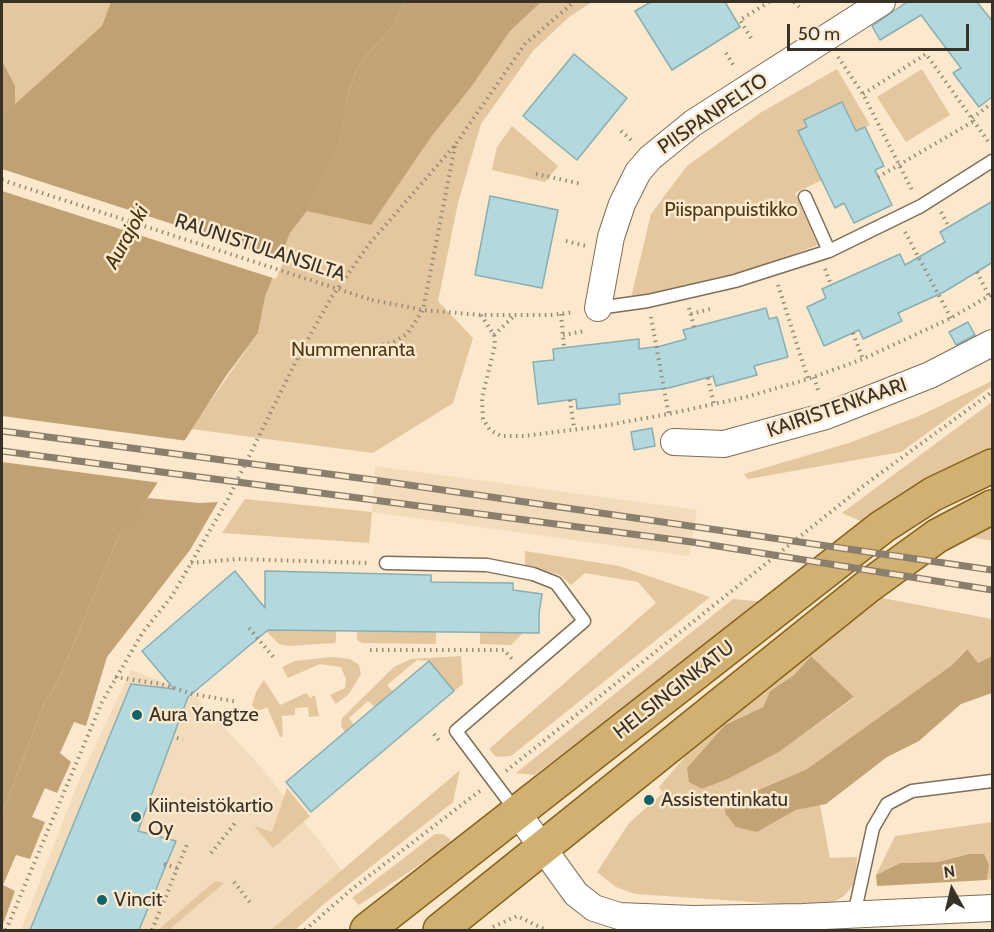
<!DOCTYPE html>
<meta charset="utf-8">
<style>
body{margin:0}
#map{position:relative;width:994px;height:932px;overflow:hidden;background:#fbe8cd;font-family:Cabin,sans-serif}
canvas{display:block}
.frame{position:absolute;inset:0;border:3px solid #383126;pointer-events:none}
.north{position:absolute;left:922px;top:860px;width:60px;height:60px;-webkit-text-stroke:4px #fbe8cd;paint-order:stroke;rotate:352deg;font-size:16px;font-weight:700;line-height:24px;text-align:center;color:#383126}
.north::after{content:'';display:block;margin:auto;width:21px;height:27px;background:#383126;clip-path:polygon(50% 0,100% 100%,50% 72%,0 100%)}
.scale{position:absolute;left:787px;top:24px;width:182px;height:27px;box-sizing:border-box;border:3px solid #383126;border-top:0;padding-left:8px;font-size:18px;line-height:21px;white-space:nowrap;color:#383126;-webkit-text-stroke:4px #fbe8cd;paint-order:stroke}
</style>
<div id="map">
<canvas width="994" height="932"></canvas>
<div class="frame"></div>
<div class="north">N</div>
<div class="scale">50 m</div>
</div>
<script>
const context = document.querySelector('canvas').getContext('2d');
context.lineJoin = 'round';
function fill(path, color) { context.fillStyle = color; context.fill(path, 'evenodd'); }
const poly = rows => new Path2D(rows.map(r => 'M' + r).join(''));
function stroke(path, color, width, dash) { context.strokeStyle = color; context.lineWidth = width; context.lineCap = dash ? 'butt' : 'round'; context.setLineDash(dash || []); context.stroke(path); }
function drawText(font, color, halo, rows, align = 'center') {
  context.font = font + ' Cabin,sans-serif'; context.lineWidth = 5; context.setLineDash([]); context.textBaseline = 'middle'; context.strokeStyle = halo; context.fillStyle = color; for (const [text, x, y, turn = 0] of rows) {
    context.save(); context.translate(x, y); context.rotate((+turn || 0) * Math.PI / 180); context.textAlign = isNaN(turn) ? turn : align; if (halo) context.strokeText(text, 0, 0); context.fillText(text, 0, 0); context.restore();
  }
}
fill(poly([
 [375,466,697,510,689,556,372,512],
 [131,670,193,694,261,767,348,878,282,930,21,930,79,780]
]), '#f3dcbc');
fill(poly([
 [2,2,180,2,2,152],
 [405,2,592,2,569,17,533,51,481,124,458,203,438,301,473,338,453,403,373,453,191,429,258,333,265,297,290,233,307,211,347,98,393,26],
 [837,69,870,125,856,131,842,102,804,120,807,127,798,131,822,180,795,193,818,245,739,274,631,298,651,214,687,166,760,113],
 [922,69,950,115,906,142,877,97],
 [512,126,558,166,545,182,492,170,497,147],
 [992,381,992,386,901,452,748,479,744,474,849,443,919,416],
 [992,402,992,447,937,473,863,522,842,513],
 [245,499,372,512,369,543,222,533],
 [992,524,992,541,966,536],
 [525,551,619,566,710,597,511,756,496,757,489,749,656,603,638,582,585,573,571,585,560,575,525,565],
 [877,597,992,619,992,656,978,663,966,649,952,665,807,769,726,804,757,832,796,810,820,805,830,858,857,857,855,883,844,896,832,903,783,904,635,894,616,887,597,872,629,823,663,793,659,787,695,745],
 [811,656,854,698,779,752,728,779,702,789,725,725,763,707,770,691,794,675],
 [733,599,765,602,545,767,534,775,516,773],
 [265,630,336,631,336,640,335,643,288,646,279,644],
 [357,631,436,632,436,644,362,643,357,640],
 [480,633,523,633,511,645,480,644],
 [461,656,463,684,454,691,429,661,417,660,387,685,393,692,375,707,368,701,349,718,354,725,345,732,341,726,342,718,394,667,411,659],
 [332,657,350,659,359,665,361,674,349,694,336,704,330,695,345,688,346,679,341,667,320,664,288,678,282,667,295,661],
 [264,680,280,705,306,693,310,698,315,695,319,716,309,717,308,707,295,708,295,715,282,716,283,736,280,737,267,707,256,712,252,705,256,692],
 [460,770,453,802,325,903,295,930,271,930],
 [287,788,310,816,273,848,254,826,272,832],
 [992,822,992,879,987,880,989,865,969,854,938,862,900,863,876,875,895,836],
 [435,834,443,834,450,839,451,844,359,905,352,898],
 [215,881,224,883,169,930,158,930]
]), '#e4c79e');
fill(poly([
 [405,2,541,2,510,31,471,87,431,137,371,225,307,211,340,142,347,98,355,73,365,57,393,26],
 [2,61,15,86,15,104,2,112],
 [148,498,200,503,218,502,190,550,107,657,86,726,74,722,60,753,71,762,57,793,45,788,32,817,45,822,30,859,16,855,3,885,15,891,2,927,2,814,43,706,59,679,119,535],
 [967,649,978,663,992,656,992,693,961,704,919,741,887,757,826,804,796,810,757,832,736,827,725,813,726,804,807,769,952,665],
 [811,656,854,697,779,752,728,779,702,789,689,782,687,768,725,725,763,707,770,691,794,675],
 [969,854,984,854,989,865,987,880,877,886,876,875,900,863,938,862]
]), '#c3a376');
fill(poly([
 [111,2,405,2,393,26,365,57,355,73,347,98,340,142,307,211,290,233,265,297,258,333,226,376,138,513,119,535,59,679,43,706,2,814,2,112,15,104,102,26]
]), '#c0a173');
fill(poly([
 [2,169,284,260,276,279,2,191],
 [2,416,188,441,161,483,2,462]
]), '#fbe8cd');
const building = poly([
 [651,2,725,2,740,27,672,70,635,11,651,2],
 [907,2,977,2,993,22,993,96,979,107,953,73,961,68,921,15,880,40,872,26,907,2],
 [574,54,627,98,577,160,523,116,574,54],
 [842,102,856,131,865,127,884,166,875,170,892,205,854,223,844,203,835,208,798,131,807,127,804,120,842,102],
 [490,196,558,210,542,288,475,275,490,196],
 [993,201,993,262,944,292,898,313,902,321,863,339,859,330,824,346,807,307,826,298,822,289,900,254,905,265,945,242,940,232,993,201],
 [766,308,769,319,777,317,788,357,754,366,757,375,716,386,713,376,669,388,619,394,620,404,577,409,576,399,538,404,533,362,554,360,553,349,639,339,639,349,661,346,686,339,683,330,766,308],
 [968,322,975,335,956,345,949,332,968,322],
 [652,428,655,446,634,450,631,432,652,428],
 [235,571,265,608,265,571,431,575,431,582,513,583,513,590,542,594,539,613,539,633,268,630,188,697,138,831,176,841,139,930,30,930,131,684,174,689,142,651,235,571],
 [429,661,454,691,311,812,286,782,429,661]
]);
fill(building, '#b3d9de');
stroke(building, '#89aeb2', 1.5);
const service = poly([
 [805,197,829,251],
 [598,308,648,301,735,281,829,251,921,206,992,161],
 [386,563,487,565,533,574,556,583,584,621,456,731,516,811],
 [854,915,873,828,887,804,912,791,992,781]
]);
const minor = poly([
 [598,308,611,237,622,204,638,172,650,158,693,123,882,2],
 [674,442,724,444,826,416,930,375,992,343],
 [516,811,576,894,594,908,619,916,693,919,803,917,992,908]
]);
const primary = poly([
 [367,930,882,527,933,494,992,466],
 [440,930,867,587,937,536,992,507]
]);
stroke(service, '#7f6e57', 15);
stroke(minor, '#7f6e57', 28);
stroke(primary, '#896219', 36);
stroke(poly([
 [794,2,799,7],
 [751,38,740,20,769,2],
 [726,53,735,68],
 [838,57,863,94,913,192],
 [863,94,926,54,990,144],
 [972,118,991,104],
 [621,131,632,141],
 [536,174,582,184],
 [878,177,974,121],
 [941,212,949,227],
 [905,232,951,318],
 [566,241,586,246],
 [825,269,831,285],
 [977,272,989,296],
 [778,285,808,379],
 [372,300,423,310,481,315,551,315,574,312],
 [689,308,694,327],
 [561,314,564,348],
 [691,314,714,308],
 [481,315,494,335,495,345,482,398,483,419,490,430,501,436,524,436,603,426,668,414,746,397,808,379,863,359,951,318,992,294],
 [651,317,669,416],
 [853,333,863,359],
 [494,335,515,315],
 [563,335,585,331],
 [299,357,392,343,407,334,423,310,455,146],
 [814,377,819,393],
 [708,378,714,404],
 [570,400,574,428],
 [191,563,238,559,369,563],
 [249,628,275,659],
 [370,650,504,650,512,659],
 [115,677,161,684,193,694,238,702],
 [434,734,440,742],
 [177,738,183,740],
 [506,771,867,483,992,392],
 [158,797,164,799],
 [211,853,236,822],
 [164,864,177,868],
 [234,882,252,905],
 [493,927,517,916,546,930],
 [6,930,102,702,143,632,172,596,228,499,298,357,331,298,370,243,455,145,525,44,574,2],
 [152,930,188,842],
 [305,930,352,889,481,790]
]), '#978a77', 4, [1.5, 4.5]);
stroke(service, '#fff', 12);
stroke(minor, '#fff', 26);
stroke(primary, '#d2b071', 33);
const rail = poly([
 [2,431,374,480,992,570],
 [2,451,692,542,992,590]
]);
stroke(rail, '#8a7e6c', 7);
stroke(rail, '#fbe8cd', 4.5, [14]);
stroke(poly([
 [2,180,372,300]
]), '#978a77', 4, [1.5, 4.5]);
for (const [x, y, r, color] of [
 [137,715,6,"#13626a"],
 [649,800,6,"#13626a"],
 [136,817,6,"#13626a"],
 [102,900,6,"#13626a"]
]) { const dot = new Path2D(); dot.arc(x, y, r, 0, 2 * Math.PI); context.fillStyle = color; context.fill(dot); stroke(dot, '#fbe8cd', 2); }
drawText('20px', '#383126', '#fbe8cd', [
 ["PIISPANPELTO",713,114,-34],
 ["RAUNISTULANSILTA",260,248,18],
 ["KAIRISTENKAARI",837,408,-19],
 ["HELSINGINKATU",674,690,-38]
]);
drawText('20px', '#4f3813', '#fbe8cd', [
 ["Piispanpuistikko",731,210],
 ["Nummenranta",353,350]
]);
drawText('20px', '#383126', '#fbe8cd', [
 ["Aura Yangtze",149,715],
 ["Assistentinkatu",661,800],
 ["Kiinteistökartio",148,806],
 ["Oy",148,829],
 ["Vincit",114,900]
], 'left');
drawText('italic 21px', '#48320c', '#fbe8cd', [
 ["Aurajoki",127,237,-61]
]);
</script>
